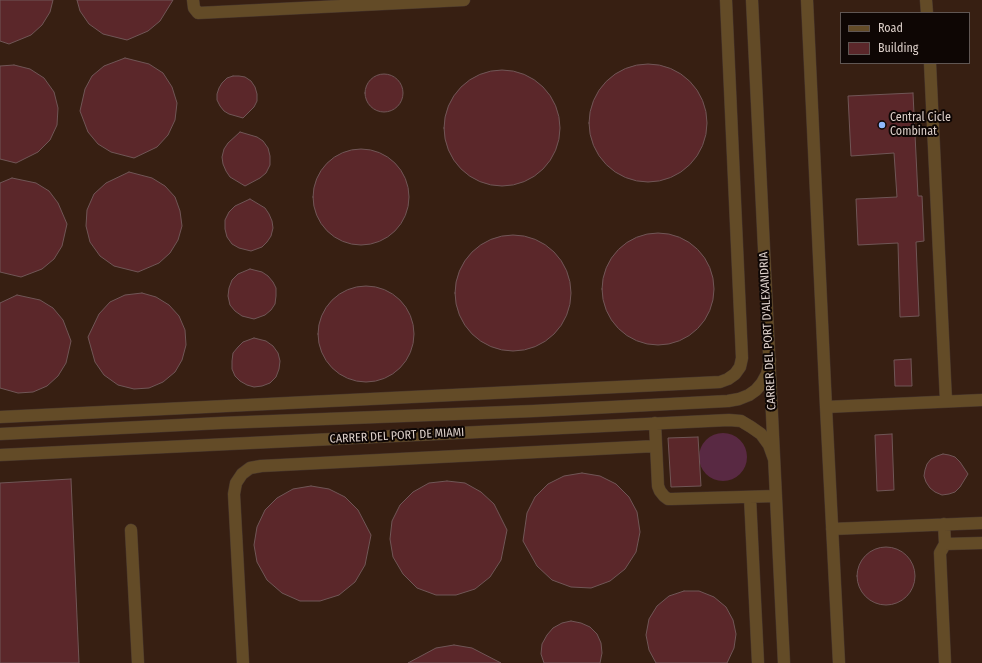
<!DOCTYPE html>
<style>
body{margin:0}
#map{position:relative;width:982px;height:663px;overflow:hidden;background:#2b190f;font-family:"Fira Sans Condensed",sans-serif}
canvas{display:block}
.legend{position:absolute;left:840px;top:12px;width:130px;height:52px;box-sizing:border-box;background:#0e0604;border:1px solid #605653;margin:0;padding:5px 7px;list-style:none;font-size:12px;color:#dccfc9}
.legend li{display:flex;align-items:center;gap:8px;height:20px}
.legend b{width:20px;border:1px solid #605653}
</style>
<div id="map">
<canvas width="982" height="663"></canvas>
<ul class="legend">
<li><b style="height:5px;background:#634b27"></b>Road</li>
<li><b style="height:11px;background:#5b272a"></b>Building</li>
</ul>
</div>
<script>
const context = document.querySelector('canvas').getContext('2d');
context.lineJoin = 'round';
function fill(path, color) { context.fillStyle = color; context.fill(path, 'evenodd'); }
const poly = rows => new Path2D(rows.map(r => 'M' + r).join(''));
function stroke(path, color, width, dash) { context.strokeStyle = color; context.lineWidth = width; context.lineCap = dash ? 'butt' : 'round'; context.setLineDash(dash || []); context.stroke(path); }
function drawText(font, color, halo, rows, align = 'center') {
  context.font = font + ' "Fira Sans Condensed",sans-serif'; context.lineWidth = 4; context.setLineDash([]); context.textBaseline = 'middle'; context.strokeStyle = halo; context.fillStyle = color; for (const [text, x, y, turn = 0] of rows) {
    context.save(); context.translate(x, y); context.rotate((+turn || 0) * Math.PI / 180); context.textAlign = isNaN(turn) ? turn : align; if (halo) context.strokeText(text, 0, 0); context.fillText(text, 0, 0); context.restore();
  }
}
fill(poly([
 [0,0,982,0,982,663,0,663],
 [841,13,969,13,969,63,841,63]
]), '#371f12');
fill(poly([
 '699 457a24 24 0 1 1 48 0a24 24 0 1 1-48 0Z'
]), '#592943');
const building = poly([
 [0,0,53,0,50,12,42,25,31,35,9,44,0,41,0,0],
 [77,0,173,0,160,21,148,31,127,40,103,34,89,24,80,11,77,0],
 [125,58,149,64,163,73,172,87,177,103,175,120,168,135,157,147,134,158,111,152,98,144,88,132,80,111,85,89,92,76,104,66,125,58],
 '589 123a59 59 0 1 1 118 0a59 59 0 1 1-118 0Z',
 [14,65,30,69,44,78,54,92,58,108,57,125,50,140,38,152,16,163,0,159,0,66,14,65],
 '444 128a58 58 0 1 1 116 0a58 58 0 1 1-116 0Z',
 '365 93a19 19 0 1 1 38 0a19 19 0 1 1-38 0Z',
 [233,76,239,76,245,77,251,81,255,87,257,94,257,101,254,107,243,118,229,114,224,111,220,106,217,100,217,94,219,88,222,83,227,78,233,76],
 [913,93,918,196,922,196,924,241,916,242,919,316,900,317,898,243,858,245,856,199,897,197,894,153,851,156,848,96,913,93],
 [240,132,257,137,263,141,268,148,270,156,270,165,266,173,260,178,245,186,230,177,226,171,223,164,222,157,224,149,228,143,240,132],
 '313 197a48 48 0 1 1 96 0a48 48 0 1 1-96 0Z',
 [129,172,152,178,165,186,175,197,180,211,182,226,178,240,170,253,159,263,138,272,114,266,100,256,90,242,86,226,87,210,94,194,106,183,129,172],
 [12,178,36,183,49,191,58,203,67,224,62,246,54,259,42,269,21,277,0,272,0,183,12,178],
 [250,199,265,208,269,214,272,221,273,228,271,236,267,242,262,247,251,251,239,248,232,244,227,237,225,229,225,220,229,212,235,206,250,199],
 '602 289a56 56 0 1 1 112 0a56 56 0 1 1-112 0Z',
 '455 293a58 58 0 1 1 116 0a58 58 0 1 1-116 0Z',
 [250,269,262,272,268,276,273,282,276,288,276,296,275,304,271,310,265,315,254,319,242,316,235,311,230,305,228,296,229,288,232,280,238,274,250,269],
 '318 334a48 48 0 1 1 96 0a48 48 0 1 1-96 0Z',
 [142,293,156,297,169,305,179,316,185,330,186,345,182,360,175,372,163,382,149,388,134,389,118,385,104,375,95,362,88,337,99,314,110,302,125,295,142,293],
 [17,295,40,300,53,308,63,320,71,341,66,363,58,376,47,386,33,392,18,393,0,388,0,303,17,295],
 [254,338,266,341,273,346,278,353,280,361,279,369,276,377,270,383,262,386,254,387,247,385,240,381,235,376,232,369,232,361,233,353,238,347,243,342,254,338],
 [911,359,912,386,895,386,894,360,911,359],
 [892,434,894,490,877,491,875,435,892,434],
 [698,437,701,486,671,487,668,438,698,437],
 [943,454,949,455,955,457,960,462,968,474,960,487,955,492,949,494,942,495,935,492,930,488,926,482,924,476,925,470,927,464,931,459,937,456,943,454],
 [582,473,600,476,616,484,629,497,637,512,640,532,636,552,625,569,610,581,591,588,571,587,552,580,537,566,523,541,527,513,535,497,548,484,564,476,582,473],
 [71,479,79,663,0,663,0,483,71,479],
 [447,481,465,483,481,492,494,504,507,530,501,560,490,577,475,589,456,595,436,595,417,588,403,574,393,557,390,539,392,521,400,505,413,492,429,483,447,481],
 [311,486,329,489,345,497,358,510,371,535,365,565,355,582,339,595,320,601,300,601,282,593,267,580,257,562,254,545,257,527,265,510,277,498,293,489,311,486],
 '857 576a29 29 0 1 1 58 0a29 29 0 1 1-58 0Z',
 [684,591,699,591,714,597,726,607,733,620,736,634,734,648,727,663,656,663,649,650,646,635,649,619,657,606,669,596,684,591],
 [571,621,581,623,590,627,597,634,601,643,602,653,600,663,544,663,541,654,542,644,547,635,553,628,562,623,571,621],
 [454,645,472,648,501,663,408,663,436,648,454,645]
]);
fill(building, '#5b272a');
stroke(building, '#705656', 1);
const minor = poly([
 [193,0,194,8,198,13,464,0],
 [752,0,784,663],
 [807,0,826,407,839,663],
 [926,0,927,13],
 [930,63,946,401],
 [826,407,982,400],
 [0,417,720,382,728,379,735,374,740,367,742,358,726,0],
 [655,423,658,486,660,491,664,496,668,499,672,499,776,496],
 [0,434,221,423,534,411,728,401,739,399,749,395,756,390,762,383,767,374,770,360],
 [0,455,729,420,741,421,751,427,761,434,769,445,774,459],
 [750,497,758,663],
 [944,524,945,544,940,553,945,663],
 [832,529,982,523],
 [131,530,138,663],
 [945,544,982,543],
 [243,663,234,494,236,483,242,474,250,468,261,466,656,446]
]);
stroke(minor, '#47362d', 13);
stroke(minor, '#634b27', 12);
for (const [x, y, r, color] of [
 [882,125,4,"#8fb8fd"]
]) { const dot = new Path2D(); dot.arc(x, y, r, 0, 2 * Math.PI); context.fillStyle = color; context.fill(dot); stroke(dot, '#0e0604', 1.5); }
drawText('12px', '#dccfc9', '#0e0604', [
 ["Central Cicle",890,118],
 ["Combinat",890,132]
], 'left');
drawText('12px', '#dccfc9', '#0e0604', [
 ["CARRER DEL PORT D'ALEXANDRIA",768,331,-93],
 ["CARRER DEL PORT DE MIAMI",397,436,-3]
]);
</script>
